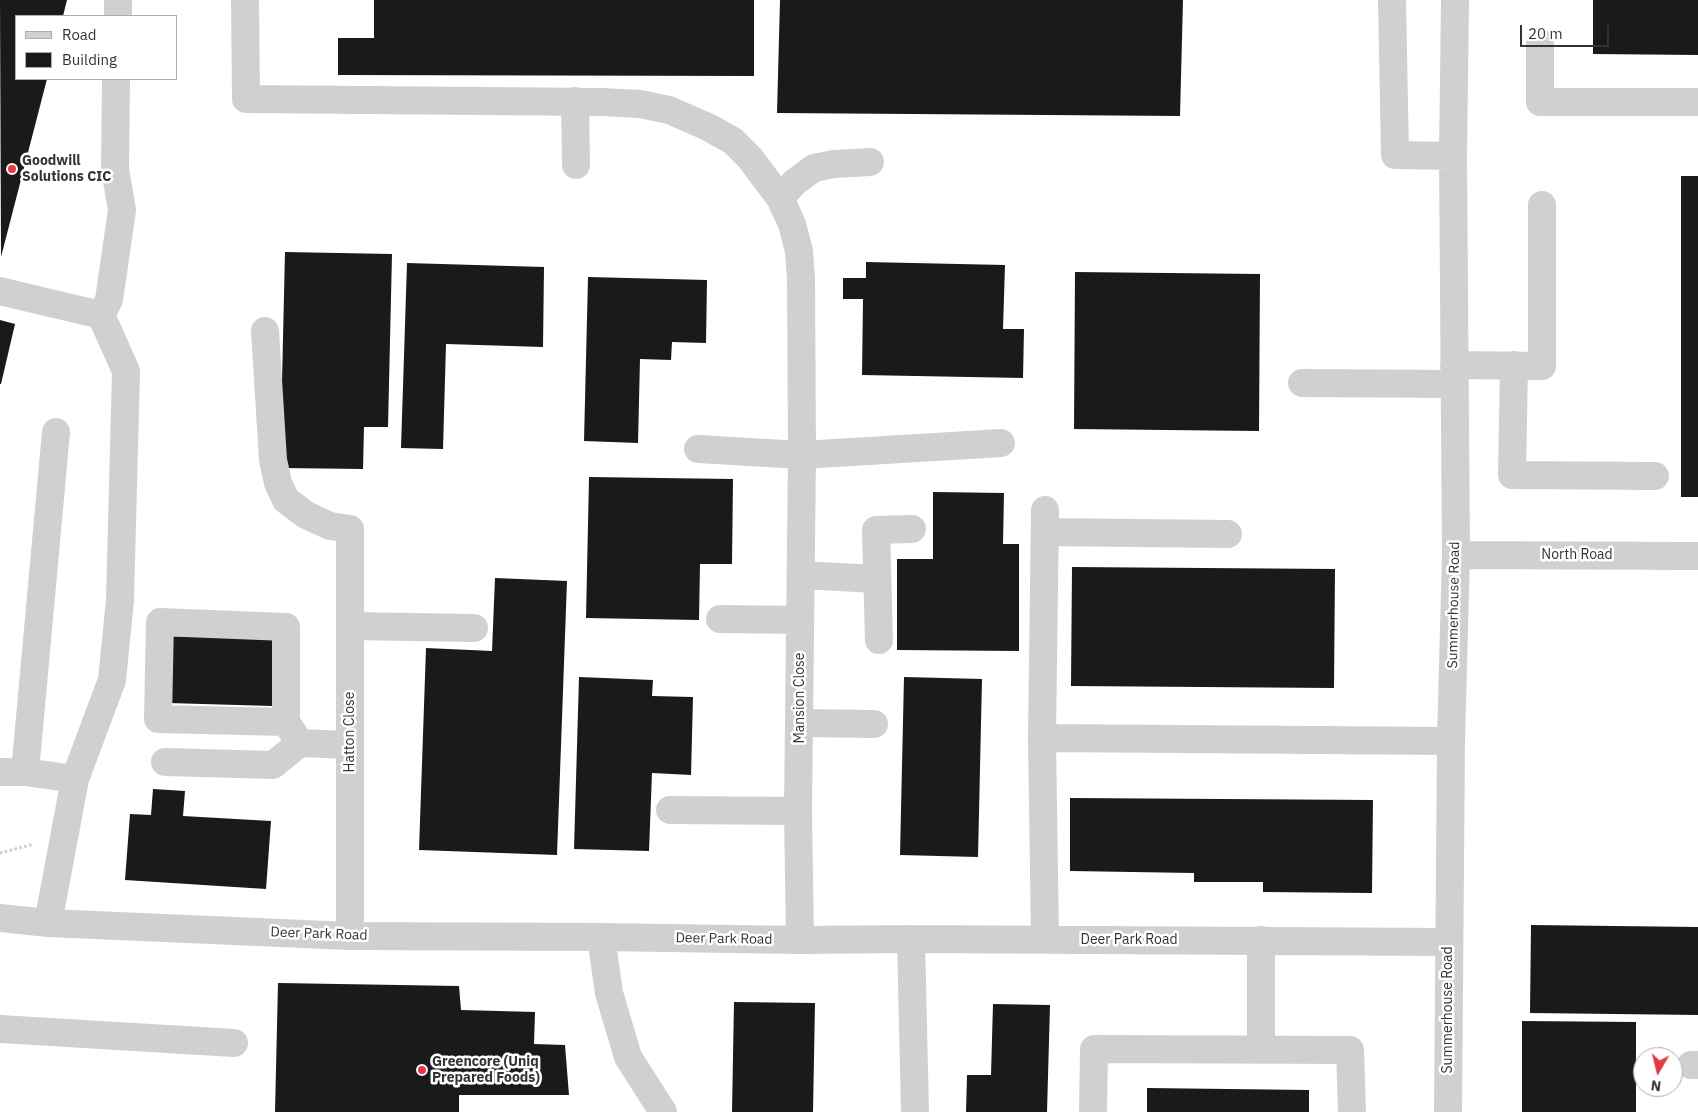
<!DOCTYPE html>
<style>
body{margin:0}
#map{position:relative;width:1698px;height:1112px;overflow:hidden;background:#fff;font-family:"IBM Plex Sans",sans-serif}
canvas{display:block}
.legend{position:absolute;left:15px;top:15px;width:162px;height:65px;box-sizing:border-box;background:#fff;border:1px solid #adadad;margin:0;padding:6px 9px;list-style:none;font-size:15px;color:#333}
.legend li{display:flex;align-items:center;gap:10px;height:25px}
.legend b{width:25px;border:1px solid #adadad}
.north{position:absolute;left:1633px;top:1047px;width:50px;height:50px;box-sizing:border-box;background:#fff;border:1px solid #adadad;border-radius:50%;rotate:188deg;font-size:14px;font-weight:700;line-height:20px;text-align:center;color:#333}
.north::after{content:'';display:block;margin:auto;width:18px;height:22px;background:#e63946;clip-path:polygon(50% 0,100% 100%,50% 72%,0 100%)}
.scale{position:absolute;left:1520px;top:25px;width:89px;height:22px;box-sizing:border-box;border:2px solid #333;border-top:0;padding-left:6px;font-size:15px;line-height:18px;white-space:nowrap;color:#333;-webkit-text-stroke:4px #fff;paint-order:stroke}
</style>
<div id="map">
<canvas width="1698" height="1112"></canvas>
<ul class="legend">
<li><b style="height:6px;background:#d0d0d0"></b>Road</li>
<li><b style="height:14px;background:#1a1a1a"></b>Building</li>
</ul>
<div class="north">N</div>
<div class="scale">20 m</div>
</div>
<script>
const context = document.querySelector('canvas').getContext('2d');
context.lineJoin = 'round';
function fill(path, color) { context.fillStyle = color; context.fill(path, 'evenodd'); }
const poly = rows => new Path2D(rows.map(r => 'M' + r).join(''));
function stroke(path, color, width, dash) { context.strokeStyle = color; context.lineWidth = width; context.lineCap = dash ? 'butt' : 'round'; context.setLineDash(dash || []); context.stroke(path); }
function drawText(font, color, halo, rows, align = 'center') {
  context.font = font + ' "IBM Plex Sans",sans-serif'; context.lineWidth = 5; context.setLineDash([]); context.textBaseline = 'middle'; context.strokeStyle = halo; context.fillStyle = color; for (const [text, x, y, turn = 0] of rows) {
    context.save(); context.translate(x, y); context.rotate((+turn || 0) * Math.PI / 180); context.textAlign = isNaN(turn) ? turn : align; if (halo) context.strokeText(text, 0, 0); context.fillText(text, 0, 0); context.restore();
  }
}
fill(poly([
 [0,0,67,0,63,16,16,16,16,79,47,79,1,257],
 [374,0,754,0,754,76,338,75,338,38,374,38],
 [780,0,1183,0,1180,116,777,113],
 [1593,0,1698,0,1698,55,1593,54],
 [1681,176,1698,176,1698,497,1681,497],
 [285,252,392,254,388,427,364,427,363,469,280,468],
 [866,262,1005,265,1003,329,1024,329,1023,378,862,375,863,299,843,299,843,278,866,278],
 [407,263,544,267,543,347,446,344,443,449,401,448],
 [1075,272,1260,274,1259,431,1074,429],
 [588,277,707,280,706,343,672,342,671,360,640,359,638,443,584,441],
 [0,320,15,324,1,384,0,384],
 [589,477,733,479,732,564,700,564,699,620,586,618],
 [933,492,1004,493,1003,544,1019,544,1019,651,897,650,897,559,933,559],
 [1072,567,1335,569,1334,688,1071,686],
 [495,578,567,581,557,855,419,850,426,648,492,651],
 [170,636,274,639,272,706,168,703],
 [579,677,653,680,652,696,693,697,691,775,652,773,649,851,574,849],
 [904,677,982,679,978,857,900,855],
 [153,789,185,791,183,816,271,821,266,889,125,880,130,814,151,815],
 [1070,798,1373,800,1372,893,1263,892,1263,882,1194,882,1194,873,1070,871],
 [1531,925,1698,927,1698,1015,1530,1013],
 [278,983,459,986,461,1010,535,1012,534,1044,565,1045,569,1095,459,1095,459,1112,275,1112],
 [734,1002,815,1003,813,1112,732,1112],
 [993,1004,1050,1005,1047,1112,966,1112,967,1075,991,1075],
 [1522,1021,1636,1022,1636,1112,1522,1112],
 [1147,1088,1309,1090,1309,1112,1147,1112]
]), '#1a1a1a');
stroke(poly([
 [0,853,34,844]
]), '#cdcdcd', 3, [2.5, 2.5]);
stroke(poly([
 [245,0,246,99,602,102,640,104,669,110,708,127,733,141,750,158,780,198,792,224,799,251,801,279,802,455,798,811,800,940],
 [1392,0,1395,155,1453,156,1456,555,1451,741,1448,1112],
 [118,16,118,0],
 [1540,43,1540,102,1698,102],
 [575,101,576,165],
 [1453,156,1455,0],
 [780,198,795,182,814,168,834,164,870,162],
 [0,291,101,315],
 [265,331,273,460,278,483,286,500,306,515,330,526,350,529,350,936],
 [1454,365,1542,366,1542,205],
 [1514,365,1512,475,1655,476],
 [1302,383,1454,384],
 [698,449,802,455,1001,443],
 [1045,532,1228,534],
 [1456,555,1698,556],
 [801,575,876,579],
 [720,619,800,620],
 [350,626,474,628],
 [879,640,876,530,912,529],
 [286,722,158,719,160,622,286,627,286,722,300,743],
 [800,723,874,724],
 [1042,738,1451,741],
 [165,762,273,765,300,743,350,745],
 [0,772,25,772,75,779],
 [25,772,56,432],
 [670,810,798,811],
 [0,918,48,923,350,936,601,937,800,940,911,939,1448,942],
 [48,923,75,779,112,680,120,600,126,371,101,315,109,300,122,210,115,169,116,79],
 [601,937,609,993,628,1057,663,1112],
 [911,939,915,1112],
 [1045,939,1042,738,1045,510],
 [1261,940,1261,1050],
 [0,1029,234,1043],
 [1691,1065,1698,1065],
 [1093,1112,1094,1049,1350,1050,1352,1112]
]), '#d0d0d0', 28);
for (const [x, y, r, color] of [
 [12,169,5,"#e63946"],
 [422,1070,5,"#e63946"]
]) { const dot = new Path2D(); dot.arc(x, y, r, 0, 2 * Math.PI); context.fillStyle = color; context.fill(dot); stroke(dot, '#fff', 2); }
drawText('bold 14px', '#333', '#fff', [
 ["Goodwill",22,161],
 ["Solutions CIC",22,177],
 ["Greencore (Uniq",432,1062],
 ["Prepared Foods)",432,1078]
], 'left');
drawText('14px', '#333', '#fff', [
 ["North Road",1577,555],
 ["Summerhouse Road",1454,605,-89],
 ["Mansion Close",800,698,-90],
 ["Hatton Close",350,732,-90],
 ["Deer Park Road",319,934,2],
 ["Deer Park Road",724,939,1],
 ["Deer Park Road",1129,940],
 ["Summerhouse Road",1448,1010,-90]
]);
</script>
